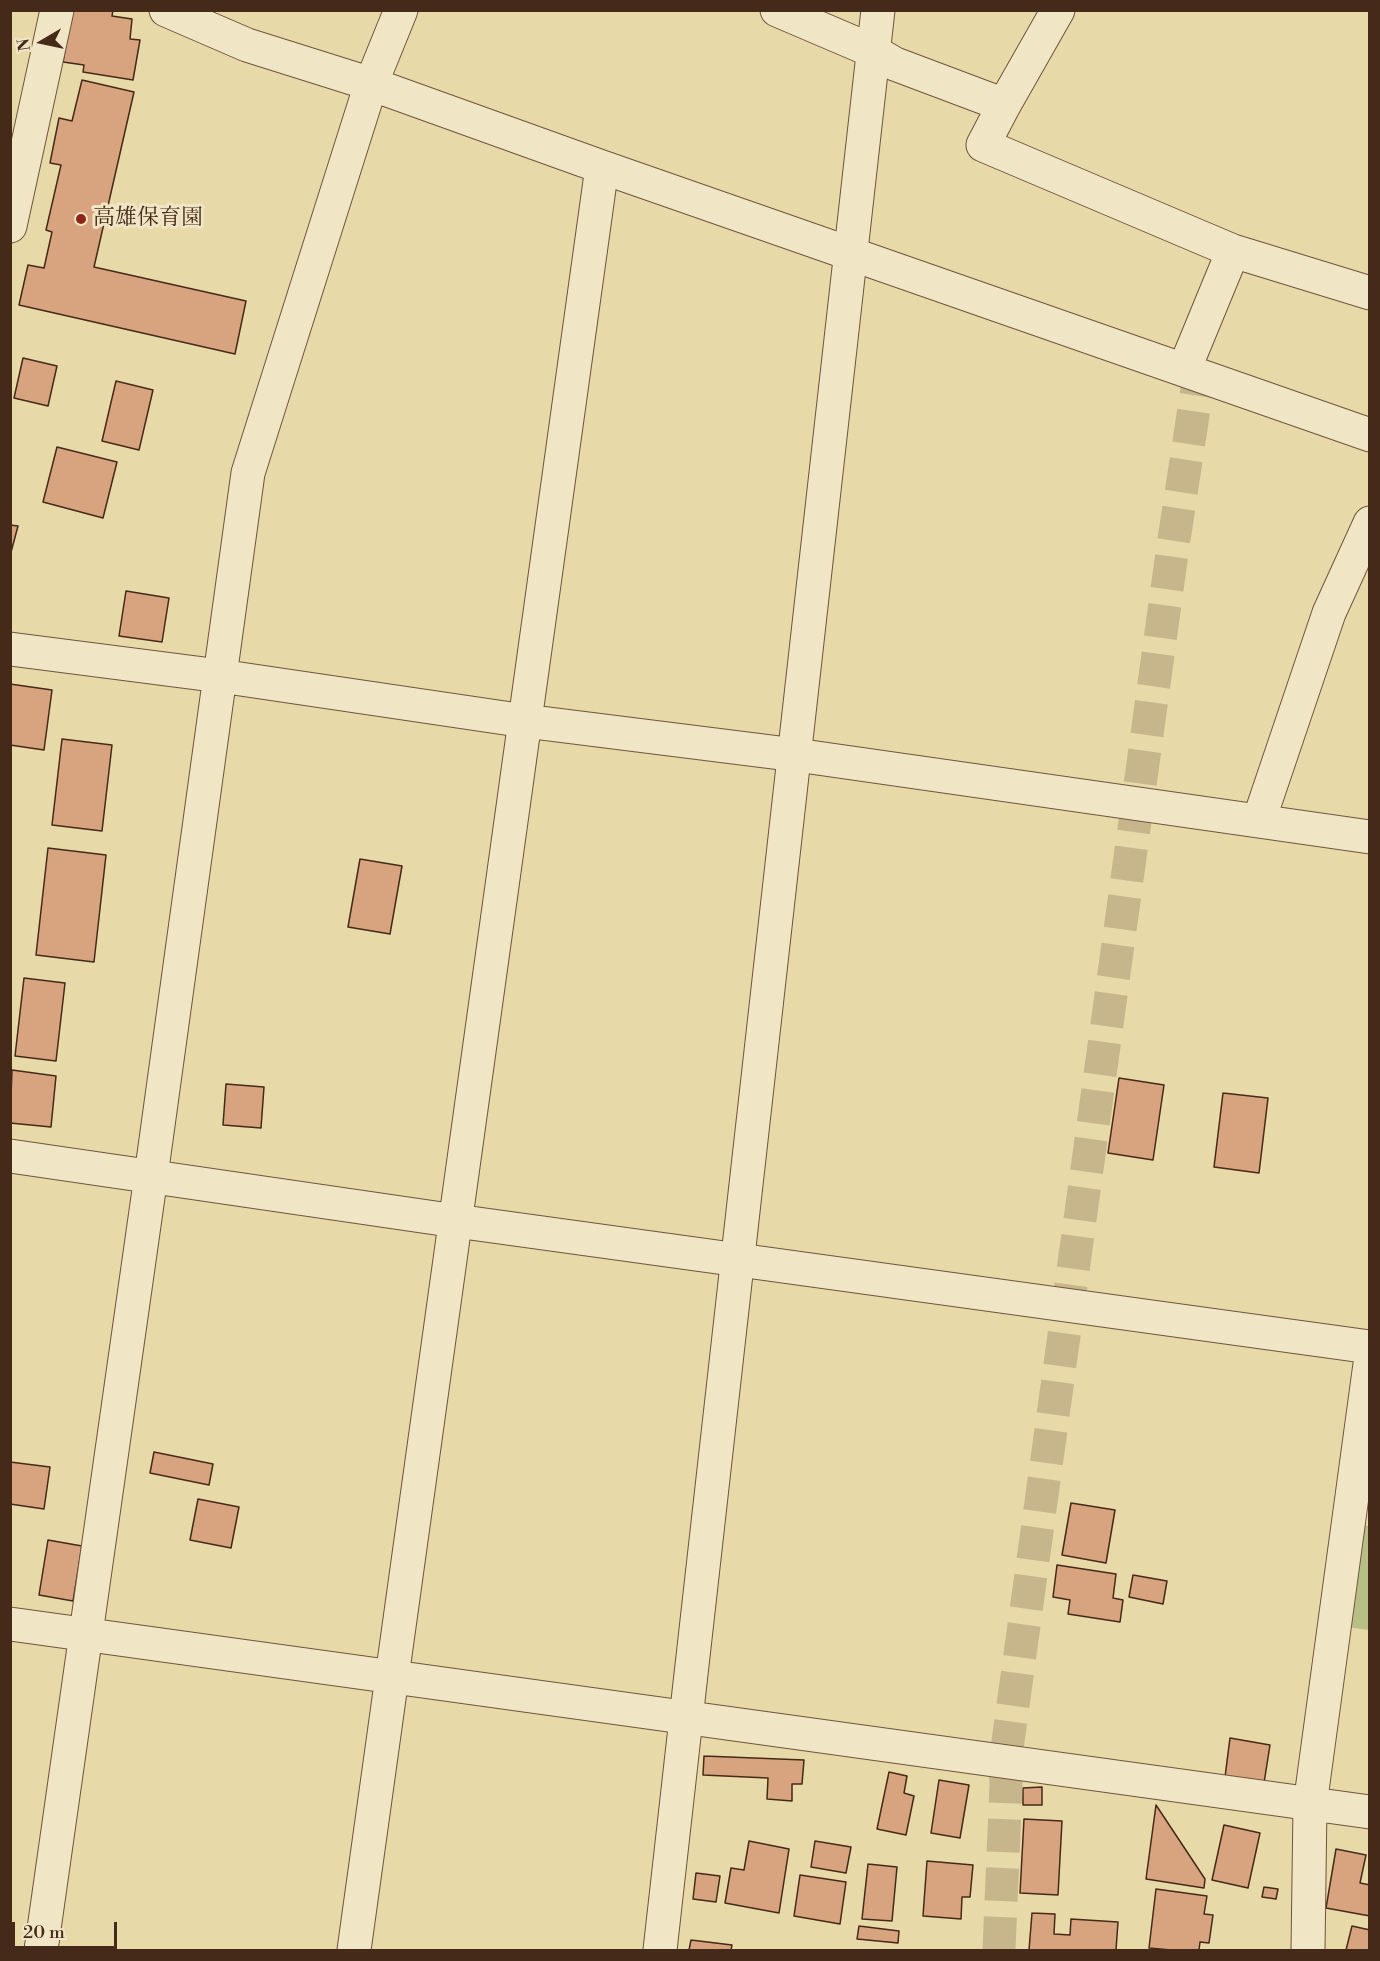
<!DOCTYPE html>
<meta charset="utf-8">
<style>
body{margin:0}
#map{position:relative;width:1380px;height:1961px;overflow:hidden;background:#e8d9a8;font-family:"Libre Bodoni",serif}
canvas{display:block}
.frame{position:absolute;inset:0;border:12px solid #452919;pointer-events:none}
.north{position:absolute;left:12px;top:12px;width:60px;height:60px;-webkit-text-stroke:4px #f0e6c6;paint-order:stroke;rotate:261deg;font-size:16px;font-weight:700;line-height:24px;text-align:center;color:#452919}
.north::after{content:'';display:block;margin:auto;width:21px;height:27px;background:#452919;clip-path:polygon(50% 0,100% 100%,50% 72%,0 100%)}
.scale{position:absolute;left:12px;top:1922px;width:105px;height:27px;box-sizing:border-box;border:3px solid #452919;border-top:0;padding-left:8px;font-size:18px;line-height:21px;white-space:nowrap;color:#452919;-webkit-text-stroke:4px #f0e6c6;paint-order:stroke}
</style>
<div id="map">
<canvas width="1380" height="1961"></canvas>
<div class="frame"></div>
<div class="north">N</div>
<div class="scale">20 m</div>
</div>
<script>
const context = document.querySelector('canvas').getContext('2d');
context.lineJoin = 'round';
function fill(path, color) { context.fillStyle = color; context.fill(path, 'evenodd'); }
const poly = rows => new Path2D(rows.map(r => 'M' + r).join(''));
function stroke(path, color, width, dash) { context.strokeStyle = color; context.lineWidth = width; context.lineCap = dash ? 'butt' : 'round'; context.setLineDash(dash || []); context.stroke(path); }
function drawText(font, color, halo, rows, align = 'center') {
  context.font = font + ' "Libre Bodoni","Noto Serif JP",serif'; context.lineWidth = 6; context.setLineDash([]); context.textBaseline = 'middle'; context.strokeStyle = halo; context.fillStyle = color; for (const [text, x, y, turn = 0] of rows) {
    context.save(); context.translate(x, y); context.rotate((+turn || 0) * Math.PI / 180); context.textAlign = isNaN(turn) ? turn : align; if (halo) context.strokeText(text, 0, 0); context.fillText(text, 0, 0); context.restore();
  }
}
fill(poly([
 [1361,1525,1369,1526,1369,1630,1347,1627]
]), '#b7bf87');
const building = poly([
 [72,10,113,10,112,16,132,19,130,39,140,40,133,80,83,72,84,65,63,62,72,10],
 [82,80,134,92,94,267,246,301,235,354,19,305,28,265,44,268,52,232,46,230,61,165,50,163,59,118,72,121,82,80],
 [23,358,57,366,48,406,14,398,23,358],
 [116,381,153,390,139,450,102,441,116,381],
 [57,447,117,462,103,518,43,502,57,447],
 [10,525,18,526,10,556,10,525],
 [126,591,169,598,162,642,119,636,126,591],
 [10,684,52,690,44,750,10,745,10,684],
 [62,739,112,745,102,831,52,825,62,739],
 [48,848,106,855,94,962,36,955,48,848],
 [360,859,402,866,390,934,348,927,360,859],
 [24,978,65,983,56,1061,15,1056,24,978],
 [12,1070,56,1076,51,1127,10,1123,12,1070],
 [1119,1078,1164,1085,1153,1160,1108,1153,1119,1078],
 [226,1084,264,1087,261,1128,223,1125,226,1084],
 [1223,1093,1268,1098,1259,1173,1214,1167,1223,1093],
 [154,1452,213,1464,209,1485,150,1473,154,1452],
 [10,1462,50,1467,44,1509,10,1504,10,1462],
 [198,1499,239,1507,231,1548,190,1540,198,1499],
 [1071,1503,1115,1510,1106,1563,1062,1555,1071,1503],
 [48,1540,82,1546,73,1601,39,1595,48,1540],
 [1057,1565,1116,1574,1113,1598,1123,1600,1120,1622,1068,1614,1070,1600,1053,1597,1057,1565],
 [1133,1575,1167,1581,1163,1604,1129,1597,1133,1575],
 [1230,1738,1270,1745,1264,1783,1225,1777,1230,1738],
 [704,1756,804,1760,802,1784,792,1784,792,1801,767,1799,768,1778,703,1775,704,1756],
 [889,1772,907,1776,904,1793,914,1796,906,1835,877,1829,889,1772],
 [939,1780,969,1785,960,1838,931,1833,939,1780],
 [1042,1787,1042,1805,1023,1805,1023,1788,1042,1787],
 [1156,1805,1205,1879,1204,1888,1146,1879,1156,1805],
 [1024,1819,1062,1821,1058,1895,1020,1893,1024,1819],
 [1224,1825,1260,1833,1248,1888,1212,1880,1224,1825],
 [749,1841,789,1849,779,1913,725,1903,731,1868,744,1870,749,1841],
 [815,1841,851,1847,846,1873,811,1867,815,1841],
 [1336,1849,1366,1855,1360,1883,1370,1885,1370,1916,1326,1908,1336,1849],
 [927,1861,973,1865,970,1897,962,1897,961,1919,923,1916,927,1861],
 [868,1864,897,1867,892,1921,862,1919,868,1864],
 [696,1873,720,1876,716,1902,693,1899,696,1873],
 [800,1875,846,1882,840,1924,794,1916,800,1875],
 [1264,1887,1278,1889,1276,1899,1262,1897,1264,1887],
 [1156,1889,1207,1896,1204,1914,1213,1915,1209,1943,1200,1942,1199,1950,1171,1950,1149,1948,1156,1889],
 [1032,1913,1055,1914,1054,1934,1070,1935,1071,1919,1118,1922,1116,1950,1029,1950,1032,1913],
 [859,1926,899,1931,898,1943,857,1939,859,1926],
 [1352,1926,1370,1930,1370,1950,1346,1950,1352,1926],
 [691,1940,732,1945,731,1950,689,1950,691,1940]
]);
fill(building, '#d8a47f');
stroke(building, '#452919', 1.5);
stroke(poly([
 [999,1950,1006,1785,1005,1763,1173,546,1199,376]
]), '#c7b68b', 33, [33, 16]);
const minor = poly([
 [166,10,247,45,371,84,602,167,1370,435],
 [777,10,873,51,895,64,1004,105,983,145,1233,251,1370,293],
 [1004,105,1058,10],
 [10,226,57,10],
 [1184,370,1233,251],
 [10,649,220,676,525,721,796,755,1370,837],
 [1259,820,1329,613,1370,523],
 [10,1156,456,1221,1370,1347],
 [10,1624,1370,1812],
 [41,1950,151,1176,248,473,371,84,401,10],
 [354,1950,602,167],
 [1308,1950,1310,1805,1370,1364]
]);
const tertiary = poly([
 [660,1950,878,10]
]);
stroke(minor, '#6e553d', 35);
stroke(tertiary, '#6e553d', 35);
stroke(minor, '#f0e6c6', 33);
stroke(tertiary, '#f0e6c6', 33);
for (const [x, y, r, color] of [
 [81,219,6,"#8f2418"]
]) { const dot = new Path2D(); dot.arc(x, y, r, 0, 2 * Math.PI); context.fillStyle = color; context.fill(dot); stroke(dot, '#f0e6c6', 2); }
drawText('22px', '#452919', '#f0e6c6', [
 ["高雄保育園",93,219]
], 'left');
</script>
